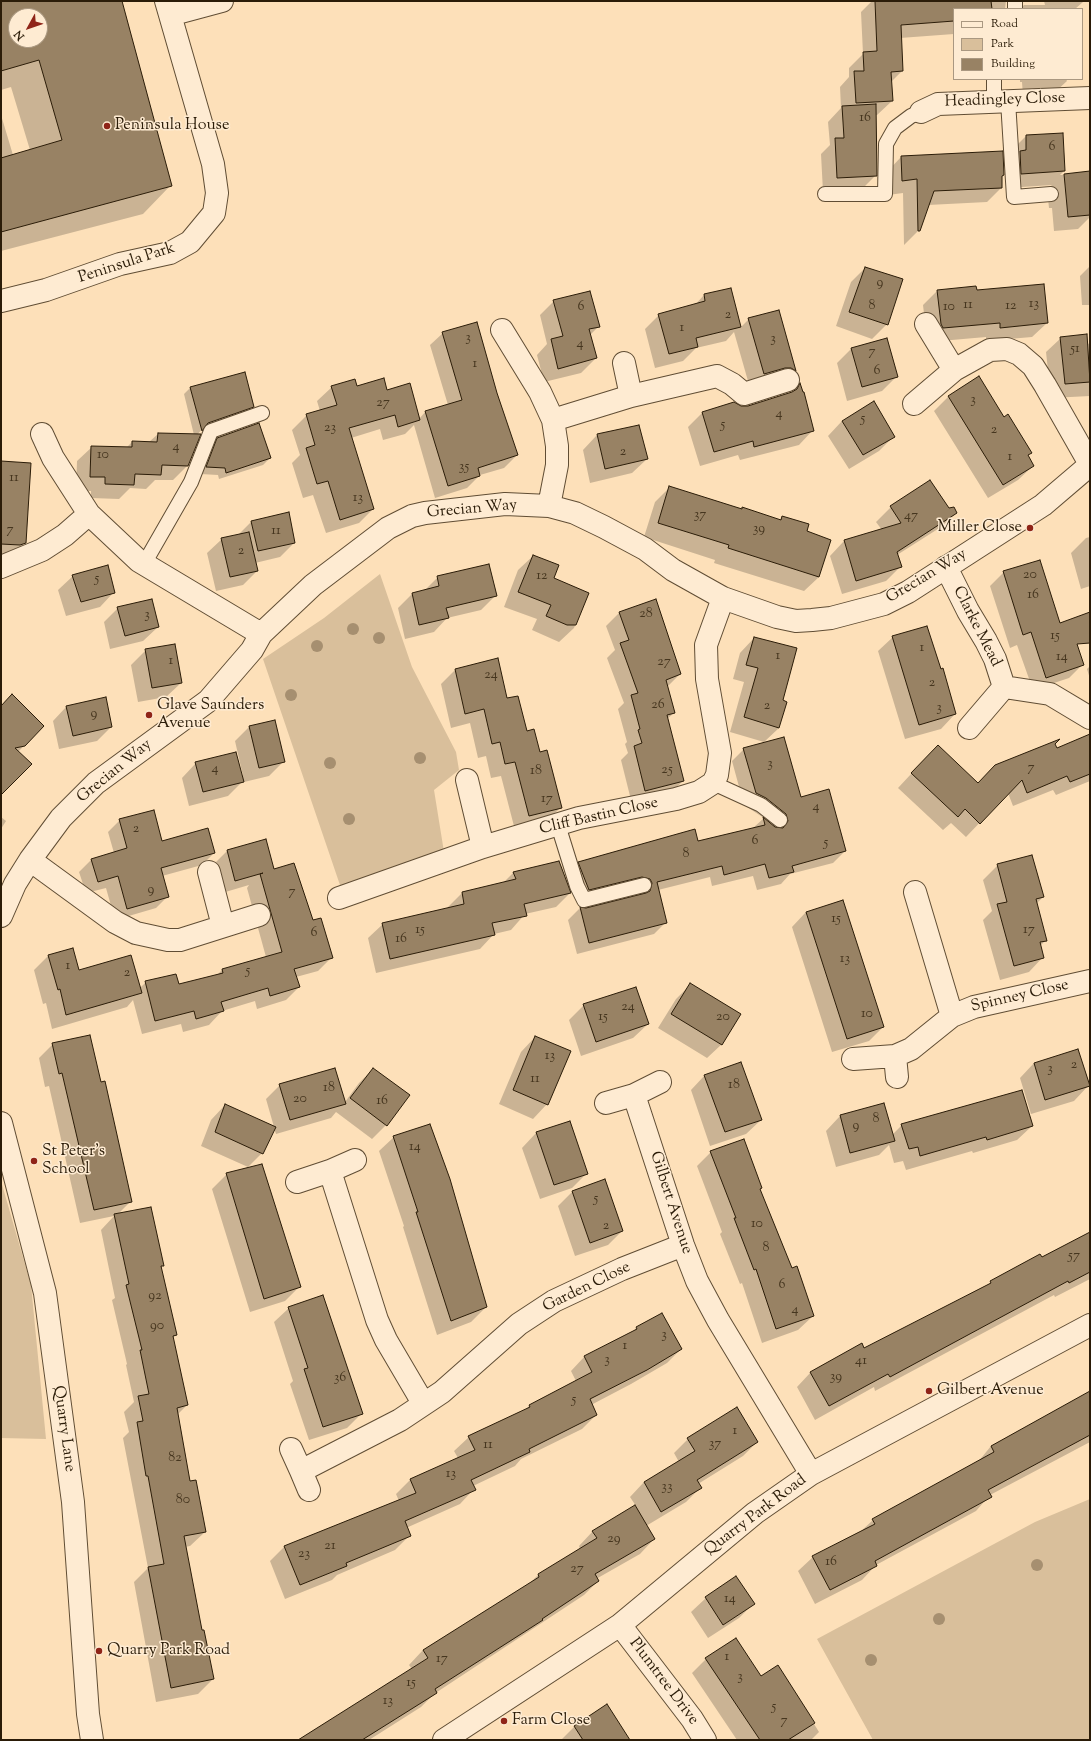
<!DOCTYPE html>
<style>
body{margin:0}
#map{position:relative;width:1091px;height:1741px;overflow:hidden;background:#fde0b9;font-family:"Sorts Mill Goudy",serif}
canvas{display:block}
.frame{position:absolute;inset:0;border:2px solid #2b1c08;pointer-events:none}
.legend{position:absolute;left:953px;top:8px;width:130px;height:72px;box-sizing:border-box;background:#feebd2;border:1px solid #aa9881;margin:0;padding:5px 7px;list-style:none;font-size:12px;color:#2b1c08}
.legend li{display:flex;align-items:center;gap:8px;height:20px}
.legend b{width:20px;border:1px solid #aa9881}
.north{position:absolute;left:8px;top:8px;width:40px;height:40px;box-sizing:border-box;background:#feebd2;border:1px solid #aa9881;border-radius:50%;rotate:230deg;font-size:11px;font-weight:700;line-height:16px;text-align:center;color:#2b1c08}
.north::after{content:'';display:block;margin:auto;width:14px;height:18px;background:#8f2418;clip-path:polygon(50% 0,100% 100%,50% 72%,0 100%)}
</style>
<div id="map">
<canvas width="1091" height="1741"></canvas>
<div class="frame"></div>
<ul class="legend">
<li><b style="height:5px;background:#feebd2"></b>Road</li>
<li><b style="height:11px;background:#d9bf9b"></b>Park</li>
<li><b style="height:11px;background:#988264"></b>Building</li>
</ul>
<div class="north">N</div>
</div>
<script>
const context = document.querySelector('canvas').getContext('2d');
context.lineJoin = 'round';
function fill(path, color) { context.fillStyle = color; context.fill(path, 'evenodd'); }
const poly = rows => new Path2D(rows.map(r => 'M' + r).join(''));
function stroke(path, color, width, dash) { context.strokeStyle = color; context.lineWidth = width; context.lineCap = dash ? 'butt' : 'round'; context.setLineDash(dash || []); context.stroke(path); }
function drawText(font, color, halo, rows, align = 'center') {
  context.font = font + ' "Sorts Mill Goudy",serif'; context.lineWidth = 3; context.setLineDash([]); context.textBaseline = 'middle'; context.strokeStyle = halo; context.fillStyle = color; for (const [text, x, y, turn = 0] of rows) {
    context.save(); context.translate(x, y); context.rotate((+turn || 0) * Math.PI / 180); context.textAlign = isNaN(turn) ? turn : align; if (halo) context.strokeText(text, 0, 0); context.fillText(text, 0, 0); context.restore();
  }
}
fill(poly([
 [380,574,412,667,456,752,459,770,434,790,444,852,341,888,263,659,324,618],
 [1,1181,31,1285,46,1439,1,1438],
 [1090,1499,1090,1740,873,1740,817,1639,1035,1522]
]), '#d9bf9b');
fill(poly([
 [1,1,121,1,170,186,143,214,1,251,1,115,13,155,30,150,11,87,1,90],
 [16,16,40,16,40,40,16,40],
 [872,1,1006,1,1005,9,954,9,954,34,900,38,902,71,891,82,892,101,877,115,875,115,876,175,861,190,823,192,821,154,830,145,828,122,841,108,840,87,849,77,849,68,863,54,861,12],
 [1044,1,1083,1,1083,2,1075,9,1020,9,1024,5,1045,5],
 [1020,79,1066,79,1067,81,1052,95,1023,96,1022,82,1020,82],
 [1062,134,1064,171,1060,175,1090,172,1090,217,1078,229,1054,231,1052,208,1049,208,1047,189,1052,185,1007,188,1012,150,1026,136],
 [901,157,1003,175,1001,177,1001,188,987,202,928,205,919,230,904,245,903,193,888,195,887,172],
 [1090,266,1090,305,1082,305,1080,276],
 [865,268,887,324,872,339,836,326,851,282],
 [730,289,740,328,749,319,795,371,781,385,750,388,734,332,726,341,696,348,683,361,655,368,645,329,659,315,694,306,704,295],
 [937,291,976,291,1047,323,1032,337,986,341,986,337,929,342,927,339,923,305],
 [554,301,599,326,590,335,596,358,581,373,544,382,537,355,547,344,540,315],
 [443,333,496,394,517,455,504,468,480,475,467,488,435,498,414,425,405,434,383,440,380,429,351,438,373,509,359,523,326,533,313,495,303,498,292,463,300,455,292,430,307,415,320,411,317,401,332,387,387,391,419,419,426,411,448,405,430,345],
 [1061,338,1090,344,1090,396,1051,398,1046,352],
 [851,349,896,377,882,391,847,401,837,363],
 [799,385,813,430,799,445,740,460,738,455,700,466,688,427,702,413,734,403,741,407,748,407,792,393],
 [191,387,252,407,245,414,202,429,197,435,187,466,173,480,155,480,146,489,130,488,119,499,91,498,91,491,76,491,77,461,92,447,126,448,132,442,149,442,158,434,194,435,184,394],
 [949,396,1004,419,1031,453,1027,456,1033,466,1018,480,988,498,934,411],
 [842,421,894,436,879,451,849,469,828,436],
 [639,426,647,459,632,473,590,483,583,450,597,435],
 [218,439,270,458,263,465,219,479,218,475,200,474,211,446],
 [1,462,25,543,10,557,1,559],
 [930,481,948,509,956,513,941,527,897,555,901,566,886,581,842,594,830,556,844,541,882,530,876,522,891,507],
 [669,488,741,510,743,508,779,520,783,517,806,532,830,540,819,577,804,591,714,563,715,560,644,537,655,502],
 [252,521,294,543,280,557,255,563,257,571,243,585,216,591,207,553,222,539,238,535],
 [1090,537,1090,586,1081,589,1071,553,1086,538],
 [533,556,553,578,588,594,574,628,559,642,532,630,537,619,504,607,518,570],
 [1004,572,1059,624,1082,665,1069,678,1033,690,1017,645,1010,648,990,586],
 [73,576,114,592,100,607,66,616,58,590],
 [438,577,496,595,481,610,447,618,434,632,405,639,398,608,412,594,424,591],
 [655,600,680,674,667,687,674,713,667,719,683,781,669,794,632,804,621,760,628,753,625,744,627,742,618,709,624,703,607,658,615,650,606,626,619,613],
 [118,608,158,627,143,641,110,649,104,622],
 [893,637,955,714,941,729,905,739,878,651],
 [754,638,782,701,779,728,764,742,730,732,744,682,733,679,740,653],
 [146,650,181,683,166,697,138,702,131,665],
 [497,660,507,700,539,753,560,808,546,822,515,830,501,776,491,778,486,756,478,758,470,723,451,728,441,684,455,670],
 [1090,666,1090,679,1087,669],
 [67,706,111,727,97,741,59,749,53,721],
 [1,707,43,726,18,752,1,794],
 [274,721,284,761,269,776,244,782,244,780,228,796,189,806,182,778,196,763,243,776,235,741,249,727],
 [1090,735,1090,781,1056,795,1053,790,1013,806,1008,793,966,837,951,823,943,830,898,788,924,760,978,784,1054,744,1057,749],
 [744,749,800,798,845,851,833,863,790,874,781,884,757,890,753,876,712,886,710,877,658,890,666,922,654,934,577,954,568,920,580,908,586,909,641,896,638,891,629,888,577,902,567,875,579,863,698,842,753,828,764,818,744,805,732,761],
 [1,817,6,821,1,829],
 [120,820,161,843,214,853,202,865,162,876,168,896,156,908,115,920,106,888,86,893,79,872,91,860,114,853,108,832],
 [265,840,274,870,312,922,332,957,318,971,296,977,299,987,286,1000,257,1009,255,1001,222,1011,209,1025,183,1032,181,1024,142,1034,133,1000,127,1007,52,1029,46,1003,43,1004,34,970,48,956,79,971,140,988,146,982,178,986,216,976,222,970,266,957,247,888,249,885,222,893,214,864,227,851],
 [998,865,1043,897,1036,904,1046,940,1040,946,1043,957,1029,972,1000,980,983,920,992,911,983,880],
 [514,872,570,893,556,907,525,914,511,930,494,934,480,949,376,973,368,938,383,924,448,909,448,907,462,893,503,883],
 [806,912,883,1027,869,1041,832,1052,792,927],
 [690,985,722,1044,707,1058,658,1028,676,999],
 [584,1005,648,1024,633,1038,581,1056,569,1020],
 [535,1037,547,1104,533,1119,499,1104,521,1052],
 [53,1044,130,1202,117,1215,163,1265,160,1267,176,1334,173,1338,187,1405,178,1414,189,1483,205,1532,190,1546,185,1547,201,1632,213,1679,198,1694,156,1702,134,1582,148,1568,123,1438,129,1432,124,1412,134,1402,126,1365,127,1364,112,1300,115,1298,101,1230,114,1216,80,1223,49,1086,45,1087,39,1058],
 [1034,1063,1088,1086,1074,1101,1031,1114,1020,1078],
 [373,1069,386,1125,372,1139,336,1112,331,1118,276,1134,274,1128,262,1153,248,1167,201,1146,211,1120,225,1105,274,1127,266,1099,280,1085,345,1102,359,1083],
 [705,1075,761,1120,746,1134,710,1146,691,1090],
 [840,1116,892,1135,902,1125,1032,1126,1017,1140,973,1153,972,1151,906,1170,903,1161,894,1163,889,1145,879,1155,836,1167,826,1131],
 [569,1122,587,1173,572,1188,540,1199,522,1148,536,1133],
 [394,1137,486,1307,471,1322,437,1335,403,1227,404,1226,379,1151],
 [711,1152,760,1189,791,1269,813,1316,798,1330,762,1343,742,1283,740,1284,720,1234,722,1232,697,1166],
 [227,1174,299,1287,285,1301,250,1312,212,1189],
 [605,1181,622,1231,608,1245,575,1256,558,1206,572,1192],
 [1090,1233,1090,1279,1055,1297,1054,1295,875,1391,874,1387,815,1420,797,1387,811,1372,864,1349,985,1287,991,1282],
 [289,1308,362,1413,347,1428,309,1440,290,1384,293,1381,274,1322],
 [662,1314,681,1349,667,1363,631,1384,591,1405,596,1415,582,1429,521,1459,515,1466,473,1486,474,1489,460,1504,406,1528,410,1535,395,1550,337,1575,332,1580,285,1599,270,1561,284,1547,399,1501,396,1494,410,1480,458,1458,454,1451,469,1437,524,1411,530,1405,576,1381,571,1371,585,1356,631,1334,636,1328],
 [1090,1393,1090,1442,990,1495,976,1511,876,1565,862,1580,815,1604,798,1571,813,1557,858,1534,873,1520,978,1462,991,1446],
 [688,1439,757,1442,743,1456,698,1484,701,1487,686,1502,646,1526,654,1539,640,1554,596,1579,598,1581,584,1595,434,1694,421,1707,369,1740,300,1740,412,1669,409,1665,423,1650,528,1585,538,1575,580,1549,579,1546,593,1531,636,1506,630,1497,644,1482,679,1462,674,1453],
 [706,1598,754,1603,739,1618,708,1638,691,1612],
 [706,1659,760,1677,778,1666,819,1732,811,1740,737,1740,692,1673],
 [575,1726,629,1740,561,1740]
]), '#0003');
const building = poly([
 [1,1,122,1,172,186,1,232,1,158,62,140,39,60,1,71,1,1],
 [16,16,40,16,40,40,16,40,16,16],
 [875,1,991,1,992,9,954,9,954,21,901,25,903,71,891,72,893,101,856,103,854,71,864,71,863,52,877,51,875,1],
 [876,104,877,176,837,178,835,138,844,138,842,106,876,104],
 [1063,133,1065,171,1021,174,1020,151,1026,150,1026,135,1063,133],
 [1003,151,1004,175,1002,176,1002,188,934,191,920,231,918,231,917,179,902,181,901,156,1003,151],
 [1090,171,1090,215,1068,217,1064,174,1090,171],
 [865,267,903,279,888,325,849,312,865,267],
 [1044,284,1048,323,1000,328,1000,323,943,328,941,324,937,290,976,286,977,290,1044,284],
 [731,288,741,327,696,338,698,347,669,354,658,314,705,301,704,294,731,288],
 [590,291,600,327,589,329,597,358,558,369,551,339,563,336,553,300,590,291],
 [779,310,796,371,791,368,785,368,764,374,748,318,779,310],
 [477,322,497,393,518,455,478,468,480,476,448,486,425,411,462,400,442,332,477,322],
 [1087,334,1090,382,1065,384,1060,337,1087,334],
 [887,338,898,377,862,387,851,348,887,338],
 [245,372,254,407,208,423,202,431,190,387,245,372],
 [979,376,1004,417,1008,414,1032,453,1028,455,1034,466,1003,485,948,396,979,376],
 [384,378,387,390,410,383,420,420,398,427,395,415,349,428,374,509,340,520,328,481,317,484,306,448,315,445,306,414,337,405,331,386,355,379,357,386,384,378],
 [800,383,803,392,804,392,814,431,754,447,753,441,714,452,702,412,734,402,741,406,748,406,792,392,797,389,800,383],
 [874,401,895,437,863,455,842,421,874,401],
 [259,423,271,458,226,473,225,468,206,467,217,438,259,423],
 [639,425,648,459,605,469,597,434,639,425],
 [158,433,201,434,188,466,162,465,161,475,135,474,134,485,105,484,105,477,90,477,91,446,132,447,132,441,157,442,158,433],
 [1,461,31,463,26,543,20,545,1,544,1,461],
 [930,480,949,508,954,507,957,513,897,552,902,567,856,581,844,540,901,523,890,506,930,480],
 [669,486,742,509,742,507,781,520,782,516,809,524,807,531,831,540,819,577,728,548,729,545,658,523,669,486],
 [289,512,295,543,258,551,251,521,289,512],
 [249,532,258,571,230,577,221,538,249,532],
 [533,555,559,565,554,578,589,593,576,625,567,625,546,616,551,605,518,592,533,555],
 [1040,560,1060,623,1090,612,1090,643,1077,644,1084,665,1046,678,1031,632,1023,635,1003,571,1040,560],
 [489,564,497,596,446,608,449,618,419,625,412,593,439,586,437,576,489,564],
 [108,565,115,593,81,602,72,575,108,565],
 [152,599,159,627,125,636,117,607,152,599],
 [656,599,681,674,666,680,675,713,667,715,684,781,645,791,634,746,642,743,638,730,640,729,631,695,638,693,620,643,629,640,619,612,656,599],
 [927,626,941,669,943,668,956,714,919,725,892,636,927,626],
 [754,637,797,648,783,700,787,702,779,728,744,717,758,668,746,665,754,637],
 [175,644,182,683,152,688,145,649,175,644],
 [498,658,507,698,518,696,527,731,534,729,540,752,547,750,562,808,529,816,515,762,505,764,500,742,492,744,484,709,465,714,455,669,498,658],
 [12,694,44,726,25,746,15,748,32,764,1,795,1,706,12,694],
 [106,697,112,727,73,736,66,706,106,697],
 [275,720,285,762,259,768,249,726,275,720],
 [1090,734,1090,774,1070,782,1067,776,1027,793,1022,780,980,824,965,809,958,817,911,773,938,745,978,783,995,765,1060,739,1055,744,1057,748,1090,734],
 [784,737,801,797,829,789,846,851,792,866,794,872,769,878,765,864,724,875,722,866,657,882,667,923,589,943,580,907,586,908,646,893,650,891,652,883,650,879,642,877,589,890,578,862,695,829,698,841,765,825,763,817,775,827,783,828,788,821,786,814,766,798,756,793,743,748,784,737],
 [236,752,244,782,203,792,195,762,236,752],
 [154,810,162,841,208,828,215,853,161,868,169,897,127,909,118,876,98,882,91,859,127,848,119,819,154,810],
 [266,839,274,869,294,863,313,920,321,918,333,958,294,969,300,987,270,996,268,988,221,1002,224,1011,196,1019,194,1011,155,1021,145,981,176,974,179,984,223,973,222,969,282,952,260,874,263,873,235,881,227,850,266,839],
 [1032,855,1044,897,1036,899,1047,941,1040,942,1044,958,1014,966,997,904,1007,902,997,864,1032,855],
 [559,861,571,893,524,904,527,916,492,923,495,935,390,959,382,923,464,904,462,892,516,879,513,872,559,861],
 [843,900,884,1027,847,1039,806,912,843,900],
 [73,948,79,970,131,955,142,993,66,1015,60,989,58,990,48,955,73,948],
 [690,983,741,1014,722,1045,671,1014,690,983],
 [636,987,649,1024,596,1042,583,1004,636,987],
 [90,1035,101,1082,105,1081,132,1202,94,1210,62,1073,59,1074,52,1043,90,1035],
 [535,1036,571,1051,548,1105,513,1090,535,1036],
 [1078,1049,1090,1086,1045,1100,1034,1063,1078,1049],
 [741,1062,762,1120,725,1132,704,1075,741,1062],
 [335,1068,346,1104,290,1120,279,1084,335,1068],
 [373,1068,410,1095,387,1126,350,1098,373,1068],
 [1022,1090,1033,1126,987,1140,986,1137,920,1156,918,1147,909,1149,901,1124,1022,1090],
 [884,1103,895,1141,850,1153,840,1115,884,1103],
 [225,1104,276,1127,263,1154,215,1132,225,1104],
 [570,1121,588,1174,554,1185,536,1132,570,1121],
 [430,1124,450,1179,487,1307,451,1321,416,1212,418,1212,393,1136,430,1124],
 [744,1139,762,1188,760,1189,792,1268,797,1266,814,1316,776,1329,756,1269,754,1270,734,1218,736,1218,710,1151,744,1139],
 [262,1164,301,1287,264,1299,226,1173,262,1164],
 [605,1179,623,1231,590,1243,572,1191,605,1179],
 [151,1207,164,1266,161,1266,177,1335,173,1336,188,1405,177,1408,190,1481,196,1480,206,1532,184,1536,202,1630,204,1630,214,1679,171,1688,148,1567,164,1564,148,1476,146,1476,137,1422,143,1421,138,1396,149,1394,140,1350,142,1350,126,1285,129,1284,114,1214,151,1207],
 [1090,1232,1090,1272,1069,1283,1068,1281,890,1377,888,1374,829,1406,810,1372,862,1343,864,1348,991,1283,990,1281,1040,1254,1042,1257,1090,1232],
 [323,1295,363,1414,323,1427,304,1369,308,1368,288,1307,323,1295],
 [662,1313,682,1349,647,1370,590,1399,597,1415,529,1449,530,1452,471,1480,476,1490,405,1521,411,1536,346,1563,347,1566,300,1585,284,1546,416,1493,410,1479,475,1450,468,1436,530,1407,529,1405,592,1372,584,1356,637,1329,636,1327,662,1313],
 [1090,1391,1090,1435,988,1490,992,1497,875,1561,877,1566,830,1590,812,1556,875,1524,872,1519,994,1452,991,1446,1090,1391],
 [737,1407,758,1442,697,1480,702,1488,661,1512,644,1482,695,1451,687,1438,737,1407],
 [635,1505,655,1539,595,1574,599,1581,542,1619,543,1620,435,1689,437,1693,362,1740,298,1740,428,1658,423,1650,539,1577,538,1574,597,1538,592,1531,635,1505],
 [736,1576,755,1604,723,1625,705,1597,736,1576],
 [736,1638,761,1676,778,1665,815,1723,788,1740,760,1740,705,1658,736,1638],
 [607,1704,630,1740,583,1740,574,1726,607,1704]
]);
fill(building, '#988264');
stroke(building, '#2b1c08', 1);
const service = poly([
 [1015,1,1015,9],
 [1008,101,1014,197,1051,194],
 [994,102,994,79],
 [825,194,885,194,886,144,895,128,911,116,921,112],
 [144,564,191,482,211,431,262,413],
 [713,783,761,805,780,820],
 [558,825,577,886,584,900,644,885]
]);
const minor = poly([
 [170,15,222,1],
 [921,112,938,104,1090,98],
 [1,301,46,290,120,264,170,253,190,242,214,213,217,193,213,164,166,1],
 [926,324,954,370,990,350,1007,349,1019,354,1033,366,1045,385,1090,464],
 [502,330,540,392,553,420,557,446,557,465,549,506],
 [624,363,631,396],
 [914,404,954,370],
 [553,420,631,396,717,376,732,384,744,394,788,380],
 [42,434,53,458,89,514,139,561,261,634],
 [1,567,42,550,65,535,89,514],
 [946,567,968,611,986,641,995,659,1004,687,1050,694,1090,718],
 [969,728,1004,687],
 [467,780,483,847],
 [30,860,115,922,136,933,168,940,180,940,259,915],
 [209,872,223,926],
 [915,892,952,1016],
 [339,898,483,847,579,818,676,799,699,792,713,783,717,775,720,753,707,679,706,645,723,598],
 [1,916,15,884,30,860,61,818,96,783,208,701,252,650,261,634,313,585,388,528,412,516,425,513,505,504,549,506,575,513,604,527,645,549,673,570,723,598,777,617,796,621,812,620,831,618,884,604,908,592,1043,505,1090,465],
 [895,1056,897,1077],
 [853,1059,895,1056,911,1049,952,1016,974,1007,1090,981],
 [660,1082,634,1095,683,1245,697,1281,718,1320,811,1474],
 [606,1103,634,1095],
 [1,1123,45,1293,73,1502,88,1714,92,1740],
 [355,1160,330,1171,377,1320,386,1340,423,1403],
 [297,1182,330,1171],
 [291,1449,301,1471],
 [309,1490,301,1471,400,1420,442,1392,519,1324,554,1301,622,1269,683,1245],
 [620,1625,692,1719,705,1740],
 [444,1740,620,1625,755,1513,811,1474,1090,1325]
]);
stroke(service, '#604d34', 16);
stroke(minor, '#604d34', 24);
stroke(service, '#feebd2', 14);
stroke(minor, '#feebd2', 22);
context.fillStyle = '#a68f70';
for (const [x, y] of [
 [353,629],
 [379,638],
 [317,646],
 [291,695],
 [420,758],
 [330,763],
 [349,819],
 [1037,1565],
 [939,1619],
 [871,1660]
]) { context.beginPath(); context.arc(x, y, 6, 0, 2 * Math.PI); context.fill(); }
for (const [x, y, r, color] of [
 [107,126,4,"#8f2418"],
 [1030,528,4,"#8f2418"],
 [149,715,4,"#8f2418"],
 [34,1161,4,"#8f2418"],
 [929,1391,4,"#8f2418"],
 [99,1651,4,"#8f2418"],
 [504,1721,4,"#8f2418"]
]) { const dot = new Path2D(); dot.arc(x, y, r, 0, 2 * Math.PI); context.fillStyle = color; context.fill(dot); stroke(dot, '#feebd2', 1.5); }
drawText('14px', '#46361f', null, [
 ["16",865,119],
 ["6",1052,148],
 ["9",880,284],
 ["13",1034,305],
 ["11",968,306],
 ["8",872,307],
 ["12",1011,307],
 ["6",581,308],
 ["10",949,308],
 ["2",728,316],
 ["1",682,329],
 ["3",468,339],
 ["3",773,340],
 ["4",580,345],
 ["51",1075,350],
 ["7",872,353],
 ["1",475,365],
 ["6",877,372],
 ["3",973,401],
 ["27",383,404],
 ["4",779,415],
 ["5",863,420],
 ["5",723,426],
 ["23",330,429],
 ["2",994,431],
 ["4",176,448],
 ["2",623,453],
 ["10",103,456],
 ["1",1010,458],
 ["35",464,468],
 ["11",14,479],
 ["13",358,499],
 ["37",700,516],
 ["47",911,517],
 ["39",759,530],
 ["7",10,531],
 ["11",276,532],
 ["2",241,552],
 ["20",1030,576],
 ["12",542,577],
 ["5",97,580],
 ["16",1033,596],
 ["28",646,615],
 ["3",147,616],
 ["15",1055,637],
 ["1",922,649],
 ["1",778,657],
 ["14",1062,658],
 ["1",171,662],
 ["27",664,663],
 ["24",491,676],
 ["2",932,684],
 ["26",658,706],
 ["2",767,707],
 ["3",939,709],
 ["9",94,715],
 ["3",770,765],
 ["7",1031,769],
 ["4",215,770],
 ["25",667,771],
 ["18",536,772],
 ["17",547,800],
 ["4",816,808],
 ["2",136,830],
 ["6",755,842],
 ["5",826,844],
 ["8",686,855],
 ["9",151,891],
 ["7",292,893],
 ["15",836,920],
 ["15",420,931],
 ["17",1029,931],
 ["6",314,934],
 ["16",401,940],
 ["13",845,960],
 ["1",68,967],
 ["5",248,972],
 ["2",127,974],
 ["24",628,1008],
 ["10",867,1015],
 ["15",603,1018],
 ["20",723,1018],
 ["13",550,1057],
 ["2",1074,1066],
 ["3",1050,1070],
 ["11",535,1080],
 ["18",734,1086],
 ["18",329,1089],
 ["20",300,1100],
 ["16",382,1102],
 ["8",876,1120],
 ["9",856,1127],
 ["14",415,1148],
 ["5",596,1200],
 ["10",757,1225],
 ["2",606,1227],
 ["8",766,1249],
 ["57",1074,1257],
 ["6",782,1286],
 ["92",155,1297],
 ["4",795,1311],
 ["90",157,1327],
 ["3",664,1336],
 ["1",625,1347],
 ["3",607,1361],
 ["41",861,1362],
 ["39",836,1378],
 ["36",340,1379],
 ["5",574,1401],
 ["1",735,1432],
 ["37",715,1445],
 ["11",488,1446],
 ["82",175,1459],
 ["13",451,1475],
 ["33",667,1488],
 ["80",183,1501],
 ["29",614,1540],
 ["21",330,1547],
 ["23",304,1555],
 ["16",831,1563],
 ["27",577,1570],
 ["14",730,1600],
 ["1",727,1658],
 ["17",442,1660],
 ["3",740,1678],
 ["15",411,1684],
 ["13",388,1702],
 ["5",774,1708],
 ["7",784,1722]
]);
drawText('16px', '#2b1c08', '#feebd2', [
 ["Headingley Close",1005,101,-2],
 ["Peninsula Park",127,264,-18],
 ["Grecian Way",472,510,-5],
 ["Grecian Way",927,577,-31],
 ["Clarke Mead",976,627,63],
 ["Grecian Way",115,772,-39],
 ["Cliff Bastin Close",599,817,-13],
 ["Spinney Close",1020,997,-13],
 ["Gilbert Avenue",670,1203,72],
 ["Garden Close",587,1288,-26],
 ["Quarry Lane",63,1429,82],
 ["Quarry Park Road",756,1516,-37],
 ["Plumtree Drive",663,1682,53]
]);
drawText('16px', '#2b1c08', '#feebd2', [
 ["Peninsula House",115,126],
 ["Miller Close",1022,528,"right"],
 ["Glave Saunders",157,706],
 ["Avenue",157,724],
 ["St Peter's",42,1152],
 ["School",42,1170],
 ["Gilbert Avenue",937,1391],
 ["Quarry Park Road",107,1651],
 ["Farm Close",512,1721]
], 'left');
</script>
